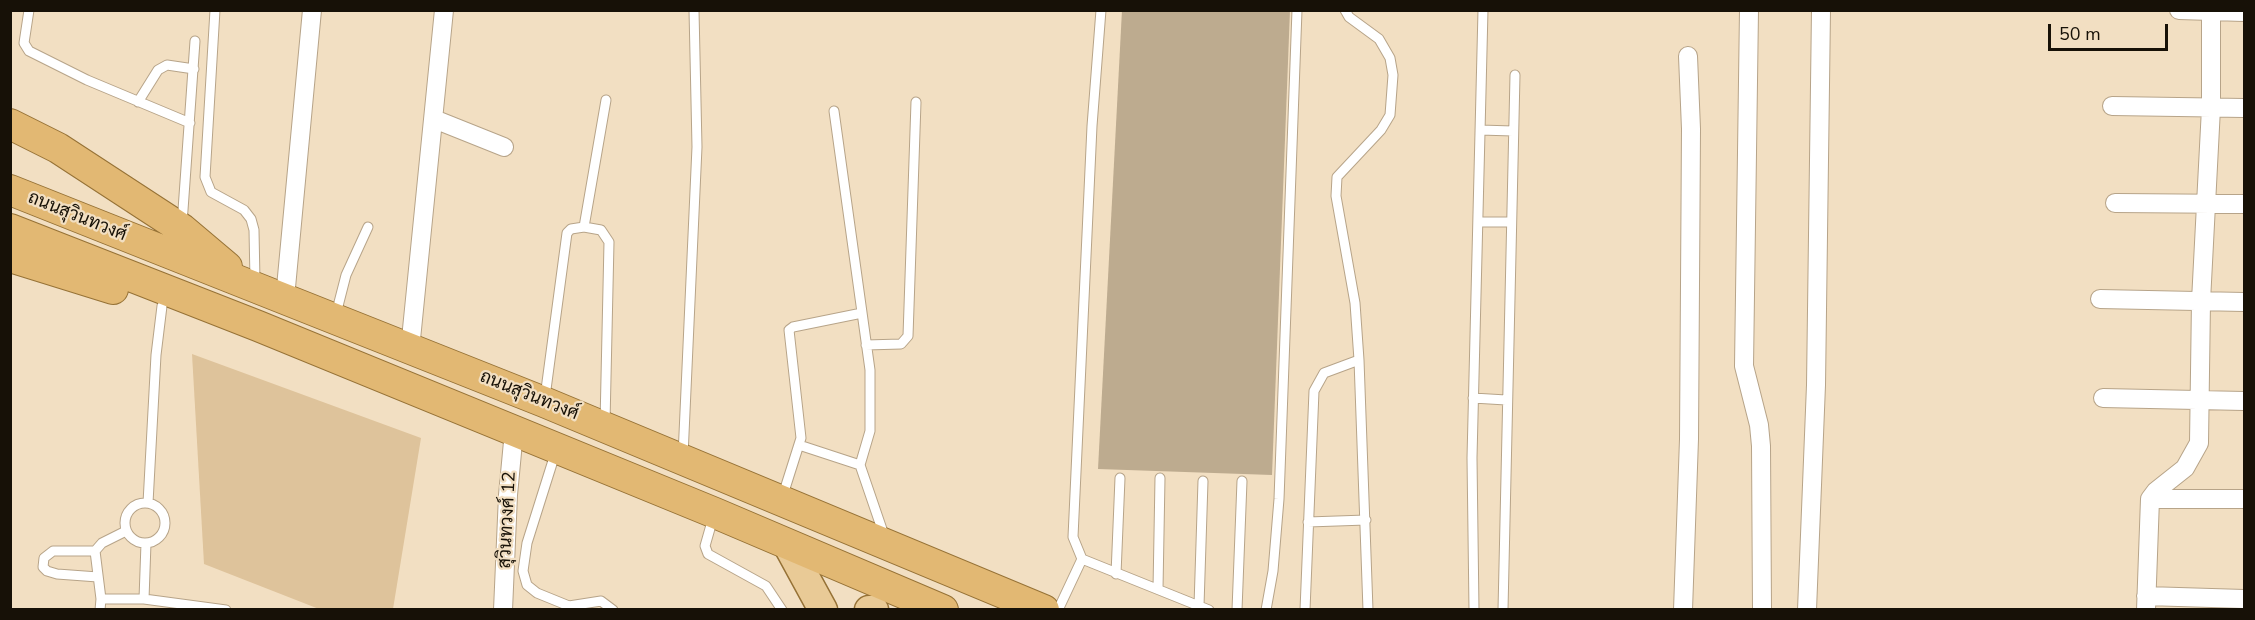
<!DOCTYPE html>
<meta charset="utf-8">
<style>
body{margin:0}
#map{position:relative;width:2255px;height:620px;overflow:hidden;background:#f2dfc2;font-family:"Nunito Sans",sans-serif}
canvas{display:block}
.frame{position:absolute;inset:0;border:12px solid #171107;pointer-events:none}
.scale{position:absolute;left:2048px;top:24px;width:120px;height:27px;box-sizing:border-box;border:3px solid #171107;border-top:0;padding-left:8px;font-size:18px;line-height:21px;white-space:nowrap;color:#171107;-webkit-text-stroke:4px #f2dfc2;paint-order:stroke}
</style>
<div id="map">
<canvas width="2255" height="620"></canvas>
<div class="frame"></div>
<div class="scale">50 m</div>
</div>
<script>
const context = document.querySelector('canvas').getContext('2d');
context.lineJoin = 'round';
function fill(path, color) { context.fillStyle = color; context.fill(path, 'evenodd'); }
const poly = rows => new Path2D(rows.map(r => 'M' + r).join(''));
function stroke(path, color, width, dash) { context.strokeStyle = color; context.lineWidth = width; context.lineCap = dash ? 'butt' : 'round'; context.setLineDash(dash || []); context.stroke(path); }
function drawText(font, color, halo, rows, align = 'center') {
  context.font = font + ' "Nunito Sans",Sarabun,sans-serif'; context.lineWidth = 4.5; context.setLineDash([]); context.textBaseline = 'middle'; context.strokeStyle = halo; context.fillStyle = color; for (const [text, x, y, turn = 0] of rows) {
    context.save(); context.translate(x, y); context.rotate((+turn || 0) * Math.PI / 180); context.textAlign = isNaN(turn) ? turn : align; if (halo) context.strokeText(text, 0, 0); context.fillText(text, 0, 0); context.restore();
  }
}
fill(poly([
 [192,354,421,438,393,609,319,609,204,564]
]), '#dec39b');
fill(poly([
 [1122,10,1290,10,1272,475,1098,469]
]), '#bdab8f');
const service = poly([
 [29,10,24,43,29,51,87,80,190,123],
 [215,10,205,177,211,192,244,210,251,219,254,230,255,281],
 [1345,10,1349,17,1379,39,1390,58,1393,75,1390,115,1381,130,1337,177,1336,196,1355,303,1359,360],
 [138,102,158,70,167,65,194,69],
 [834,111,870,370,870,431,860,465,885,538],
 [1480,130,1513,131],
 [1478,222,1511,222],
 [182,224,195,41],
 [584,227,606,100],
 [336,314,346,275,368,227],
 [866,345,901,344,908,336,916,102],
 [545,397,567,233,571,229,584,227,601,230,609,242,605,423],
 [1473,398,1506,400],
 [799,445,860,465],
 [556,451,527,543,523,571,527,585,537,593,569,606,601,601,613,610],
 [683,456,697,147,694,10],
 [782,498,801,438,789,330,793,327,862,313],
 [148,503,156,355,162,306],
 '125 523a20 20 0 1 1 40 0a20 20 0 1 1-40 0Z',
 [713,518,705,546,708,554,766,586,782,610],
 [1308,522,1366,520],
 [146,543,144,599,226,610],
 [95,551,53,551,44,558,43,567,47,571,57,574,98,577],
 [1082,559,1073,537,1092,126,1101,10],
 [1116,574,1120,478],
 [1158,589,1160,478],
 [101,599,144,599],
 [1199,606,1203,481],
 [100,610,101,599,95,551,102,543,126,531],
 [1058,610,1082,559,1209,610],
 [1237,610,1242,481],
 [1266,610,1273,571,1279,499,1297,10],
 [1305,610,1314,391,1324,373,1359,360,1368,610],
 [1474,610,1472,458,1483,10],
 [1503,610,1515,75]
]);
const minor = poly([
 [1749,10,1744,366,1759,425,1761,446,1762,610],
 [2179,10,2244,12],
 [2112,106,2244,108],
 [434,119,504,147],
 [2115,203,2244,204],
 [285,298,312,10],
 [2100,299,2244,302],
 [410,349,444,10],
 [2103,398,2244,401],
 [2150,499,2244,499],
 [2146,596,2244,599],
 [503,610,508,495,514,431],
 [1683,610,1689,439,1691,129,1688,56],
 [1807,610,1816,385,1821,10],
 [2146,610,2150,499,2156,491,2185,468,2199,443,2201,301,2211,108,2211,10]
]);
const primary = poly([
 [787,544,823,610],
 [869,610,874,610]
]);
const trunk = poly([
 [10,124,58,148,182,229,227,267],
 [10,190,544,402,1044,610],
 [10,229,258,326,715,513,943,610],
 [10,257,113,289]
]);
stroke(service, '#b7a489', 11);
stroke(minor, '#b7a489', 20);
stroke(primary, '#967236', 31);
stroke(trunk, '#967236', 32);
stroke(service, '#fff', 9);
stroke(minor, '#fff', 18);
stroke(primary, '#e9ca96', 28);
stroke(trunk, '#e2b873', 30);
drawText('18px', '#171107', '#f2dfc2', [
 ["ถนนสุวินทวงศ์",77,217,22],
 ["ถนนสุวินทวงศ์",529,396,22],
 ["สุวินทวงศ์ 12",508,520,-87]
]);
</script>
